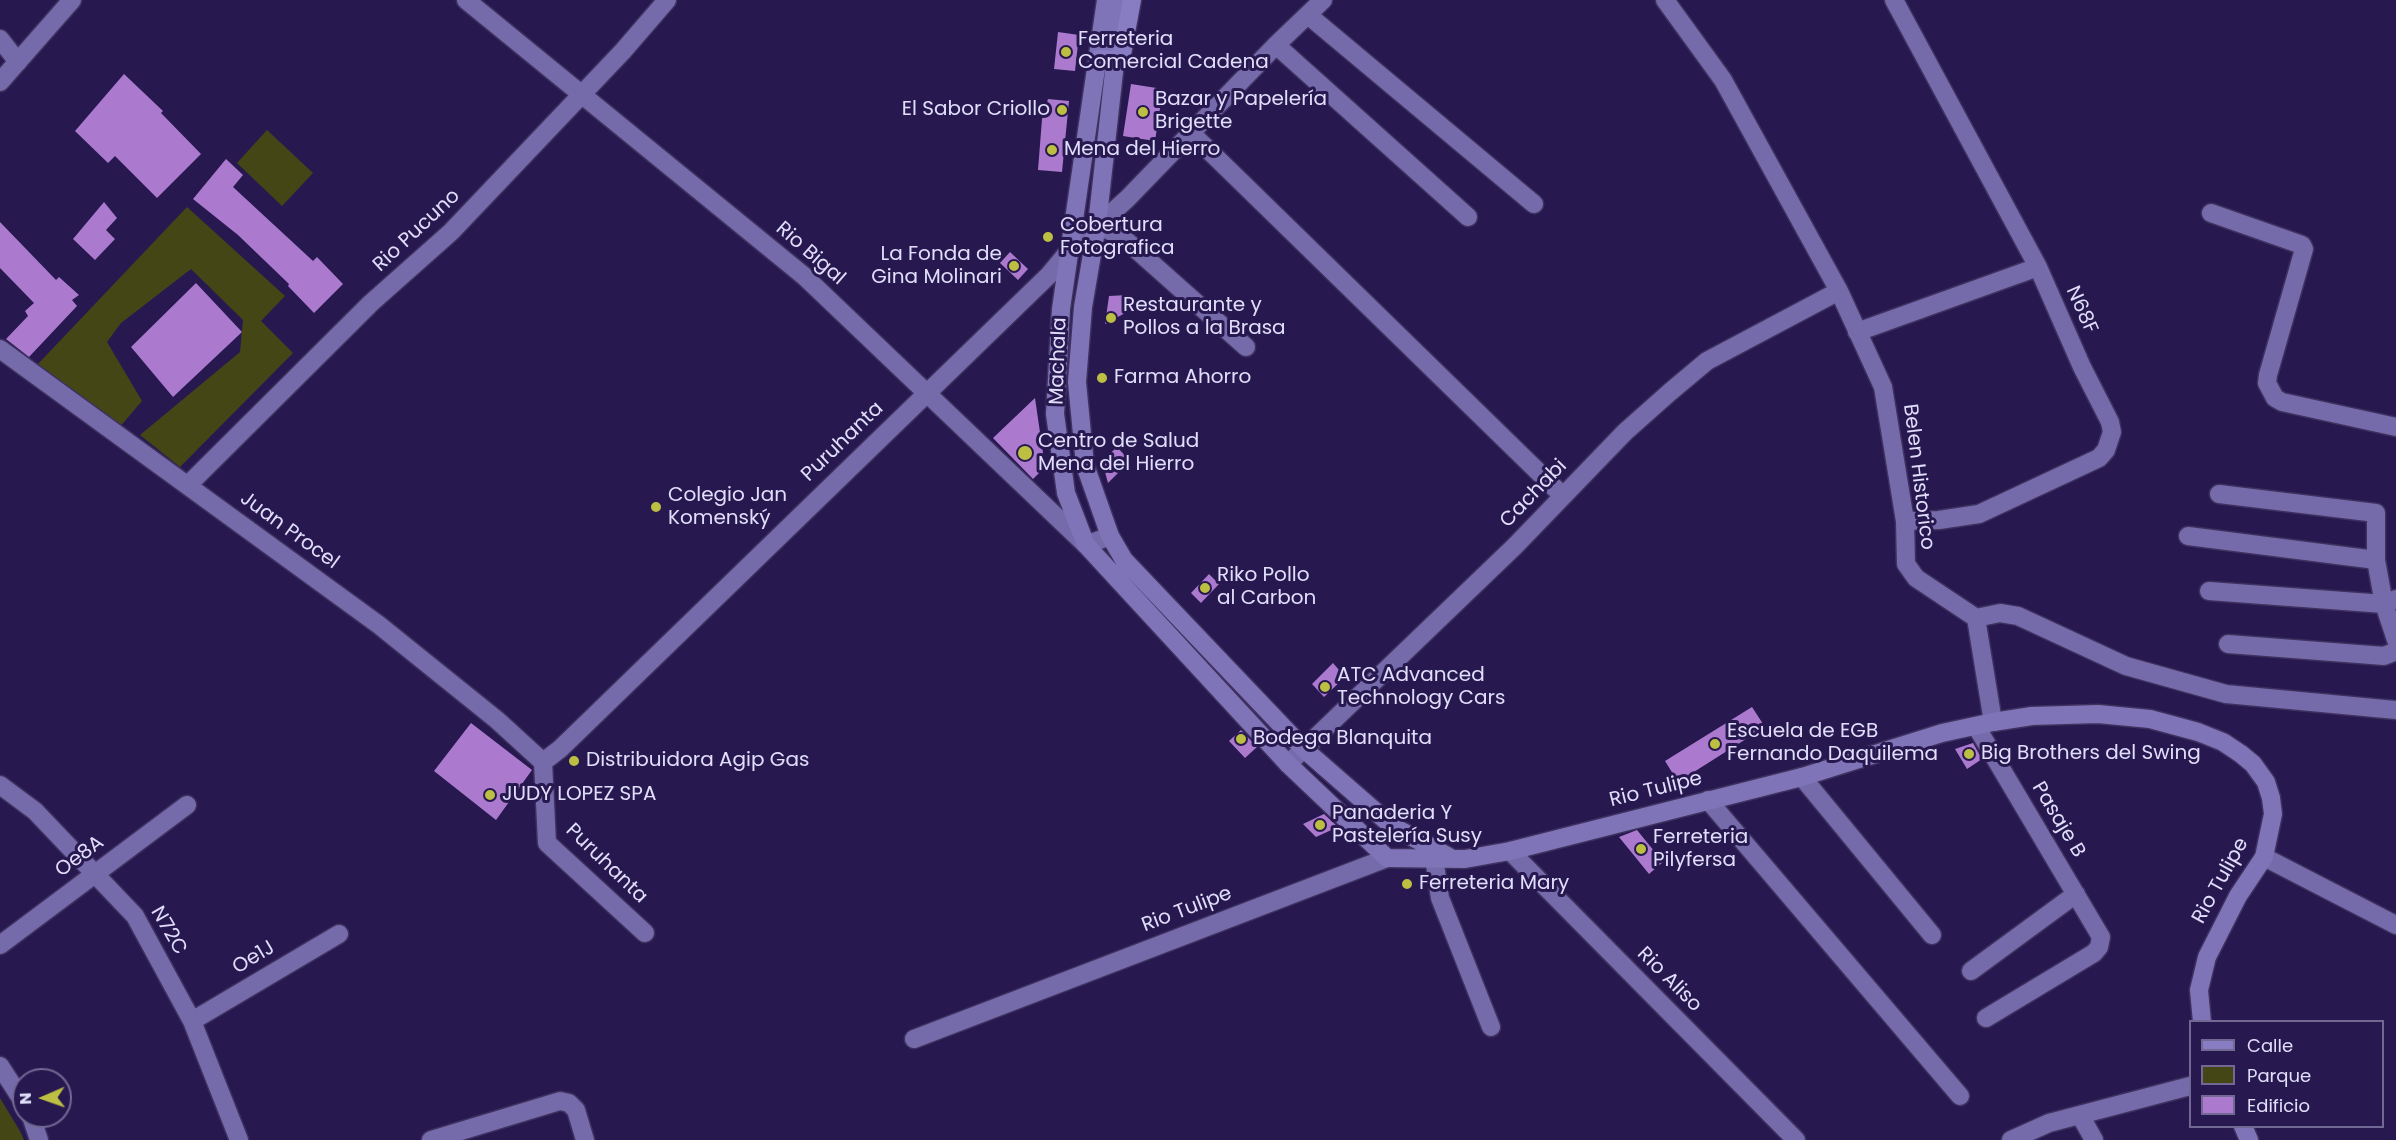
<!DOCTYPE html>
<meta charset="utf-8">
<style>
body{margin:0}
#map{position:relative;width:2396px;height:1140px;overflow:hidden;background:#27194f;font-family:Poppins,sans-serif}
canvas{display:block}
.legend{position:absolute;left:2189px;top:1020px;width:195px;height:108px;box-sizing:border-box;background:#27194f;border:2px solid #716894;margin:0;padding:8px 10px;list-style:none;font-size:18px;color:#e1defb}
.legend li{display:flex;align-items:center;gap:12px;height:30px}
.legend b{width:30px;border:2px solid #716894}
.north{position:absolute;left:12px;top:1068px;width:60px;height:60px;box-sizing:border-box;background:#27194f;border:2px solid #716894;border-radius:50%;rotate:268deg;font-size:16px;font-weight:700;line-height:24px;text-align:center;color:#e1defb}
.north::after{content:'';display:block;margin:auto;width:21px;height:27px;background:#bdbf43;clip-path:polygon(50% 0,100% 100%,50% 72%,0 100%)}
</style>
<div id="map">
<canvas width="2396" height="1140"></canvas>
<ul class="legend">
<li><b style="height:8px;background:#887dc3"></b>Calle</li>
<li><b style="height:16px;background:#454616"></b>Parque</li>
<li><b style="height:16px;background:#ab7ace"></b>Edificio</li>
</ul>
<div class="north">N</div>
</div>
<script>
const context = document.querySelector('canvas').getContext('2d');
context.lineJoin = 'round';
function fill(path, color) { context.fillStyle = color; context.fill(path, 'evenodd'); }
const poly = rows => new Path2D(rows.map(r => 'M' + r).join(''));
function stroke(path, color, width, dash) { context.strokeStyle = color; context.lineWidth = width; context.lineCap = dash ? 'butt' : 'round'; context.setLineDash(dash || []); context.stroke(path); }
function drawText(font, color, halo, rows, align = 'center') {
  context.font = font + ' Poppins,sans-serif'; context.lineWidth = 6; context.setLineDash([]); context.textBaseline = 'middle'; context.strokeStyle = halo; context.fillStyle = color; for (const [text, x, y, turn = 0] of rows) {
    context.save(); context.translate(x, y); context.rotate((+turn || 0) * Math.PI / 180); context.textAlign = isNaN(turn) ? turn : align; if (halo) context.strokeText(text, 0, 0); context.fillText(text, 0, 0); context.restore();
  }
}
fill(poly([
 [267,130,313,173,282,206,237,163],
 [187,207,285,296,261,321,293,353,180,467,140,435,240,352,243,320,191,269,121,323,107,342,142,401,118,429,37,365],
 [0,1098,20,1131,24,1140,0,1140]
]), '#454616');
fill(poly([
 [1058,32,1079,35,1075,71,1054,69],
 [124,74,163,111,161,113,201,154,157,198,115,156,108,163,75,131],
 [1131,84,1163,89,1155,141,1123,136],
 [1048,99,1069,101,1062,172,1038,170,1042,119],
 [226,159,243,175,233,187,313,261,317,257,343,284,314,313,288,286,289,284,238,235,193,199],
 [104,202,117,218,106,230,115,239,95,260,73,239],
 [0,222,56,280,59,277,79,295,72,300,77,306,29,357,6,339,28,316,25,311,34,303,0,268],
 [1010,252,1028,269,1018,280,1000,263],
 [196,283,242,332,173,397,131,347],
 [1128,295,1127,312,1105,324,1109,296],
 [1035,398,1045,467,1033,479,993,438],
 [1117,447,1130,461,1108,483,1102,461],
 [1209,574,1219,584,1201,603,1191,593],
 [1333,663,1345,677,1324,697,1312,684],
 [1752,707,1765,727,1678,782,1665,761],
 [471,723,532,770,496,820,434,771],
 [1241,730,1257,747,1245,758,1229,741],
 [1973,743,1982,759,1967,769,1955,749],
 [1324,814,1338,827,1316,837,1303,824],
 [1637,830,1663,862,1649,874,1619,837]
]), '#ab7ace');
const minor = poly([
 [466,0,804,276,1086,545,1110,536],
 [1665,0,1723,80,1839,291,1883,387,1905,521,1906,564,1916,578,1976,618,2000,613,2018,616,2126,666,2226,694,2396,710],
 [1894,0,2038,267,2082,367,2110,422,2112,432,2106,450,2099,458,1979,514,1939,520,1905,521],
 [1308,15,1534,204],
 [0,39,18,62],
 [1276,45,1468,217],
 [1191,133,1563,496],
 [2211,213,2302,245,2304,249,2268,375,2267,383,2275,398,2282,402,2396,427],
 [1097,225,1121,236,1246,347],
 [1857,332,2038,267],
 [0,349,379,625,497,720,543,762],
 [188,485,371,303,451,232,623,51,667,0],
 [2219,494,2376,513,2376,560,2384,604,2396,640],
 [2188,536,2376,560],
 [2209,591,2384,604,2396,599],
 [1976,618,1993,722],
 [2228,644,2384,656,2396,651],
 [1976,726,2101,937,2099,947,2094,953,1986,1018],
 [543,762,560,749,1049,275,1068,252,1127,199,1276,45,1323,0],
 [543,762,547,843,645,933],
 [1288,764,1515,546,1625,432,1670,392,1707,361,1839,291],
 [1802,777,1932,935],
 [0,785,35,811,135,916,192,1021,239,1140],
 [1708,800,1960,1096],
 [1510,851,1796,1140],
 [2264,857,2396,925],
 [1434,858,1440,898,1491,1027],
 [0,945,187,805],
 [1971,971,2076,894],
 [192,1021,339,934],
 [914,1039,1387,858],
 [0,1066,24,1103],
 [2080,1115,2094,1140],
 [31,1116,39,1140],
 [431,1140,560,1101,569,1103,576,1110,585,1140],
 [2011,1140,2049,1123,2190,1086]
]);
const tertiary = poly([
 [0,82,72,0]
]);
const secondary = poly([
 [1106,0,1061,309,1055,414,1066,493,1086,545,1288,764,1387,858,1465,859,1510,851,1802,777,1942,733,1993,722,2032,716,2098,714,2150,719,2198,732,2223,742,2241,754,2253,764,2266,782,2271,798,2273,814,2264,857,2238,896,2207,957,2199,990,2202,1022],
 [1122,0,1097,225,1083,307,1077,382,1085,465,1110,536,1124,560,1305,750,1392,826,1449,857],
 [2243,1126,2249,1140]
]);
const primary = poly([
 [1099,59,1115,60,1122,54,1132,0]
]);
stroke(minor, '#3f315f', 21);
stroke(tertiary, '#3f315f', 21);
stroke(secondary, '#3f315f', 21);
stroke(primary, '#3f315f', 21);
stroke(minor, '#756baa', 18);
stroke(tertiary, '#756baa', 18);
stroke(secondary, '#7f74b7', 18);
stroke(primary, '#887dc3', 18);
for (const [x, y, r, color] of [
 [1066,52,6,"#bdbf43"],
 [1062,110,6,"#bdbf43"],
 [1143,112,6,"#bdbf43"],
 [1052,150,6,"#bdbf43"],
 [1048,237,6,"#bdbf43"],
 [1014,266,6,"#bdbf43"],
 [1111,318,6,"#bdbf43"],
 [1102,378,6,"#bdbf43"],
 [1025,453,8,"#bdbf43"],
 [656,507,6,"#bdbf43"],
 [1205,588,6,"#bdbf43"],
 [1325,687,6,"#bdbf43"],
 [1241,739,6,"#bdbf43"],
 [1715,744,6,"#bdbf43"],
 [1969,754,6,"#bdbf43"],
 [574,761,6,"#bdbf43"],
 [490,795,6,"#bdbf43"],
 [1320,825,6,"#bdbf43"],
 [1641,849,6,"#bdbf43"],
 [1407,884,6,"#bdbf43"]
]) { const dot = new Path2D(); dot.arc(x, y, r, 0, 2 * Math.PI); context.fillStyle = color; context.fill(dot); stroke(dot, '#27194f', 2); }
drawText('20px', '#e1defb', '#27194f', [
 ["Ferreteria",1078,40],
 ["Comercial Cadena",1078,63],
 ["Bazar y Papelería",1155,100],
 ["Brigette",1155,123],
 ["El Sabor Criollo",1050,110,"right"],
 ["Mena del Hierro",1064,150],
 ["Cobertura",1060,226],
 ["Fotografica",1060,249],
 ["La Fonda de",1002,255,"right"],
 ["Gina Molinari",1002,278,"right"],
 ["Restaurante y",1123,306],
 ["Pollos a la Brasa",1123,329],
 ["Farma Ahorro",1114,378],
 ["Centro de Salud",1038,442],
 ["Mena del Hierro",1038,465],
 ["Colegio Jan",668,496],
 ["Komenský",668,519],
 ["Riko Pollo",1217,576],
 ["al Carbon",1217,599],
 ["ATC Advanced",1337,676],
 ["Technology Cars",1337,699],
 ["Escuela de EGB",1727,732],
 ["Fernando Daquilema",1727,755],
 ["Bodega Blanquita",1253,739],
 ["Big Brothers del Swing",1981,754],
 ["Distribuidora Agip Gas",586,761],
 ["JUDY LOPEZ SPA",502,795],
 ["Panaderia Y",1332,814],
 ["Pastelería Susy",1332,837],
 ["Ferreteria",1653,838],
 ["Pilyfersa",1653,861],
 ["Ferreteria Mary",1419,884]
], 'left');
drawText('20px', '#e1defb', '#27194f', [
 ["Rio Pucuno",417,231,-43],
 ["Rio Bigal",810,254,41],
 ["N68F",2081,310,66],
 ["Machala",1059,361,-88],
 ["Puruhanta",843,442,-44],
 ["Belen Historico",1918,477,83],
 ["Cachabi",1534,494,-46],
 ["Juan Procel",289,531,36],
 ["Rio Tulipe",1656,790,-14],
 ["Pasaje B",2058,820,59],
 ["Oe8A",80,857,-37],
 ["Puruhanta",606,864,44],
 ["Rio Tulipe",2221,881,-61],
 ["Rio Tulipe",1187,910,-21],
 ["N72C",168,931,60],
 ["Oe1J",254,958,-31],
 ["Rio Aliso",1669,980,45]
]);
</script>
